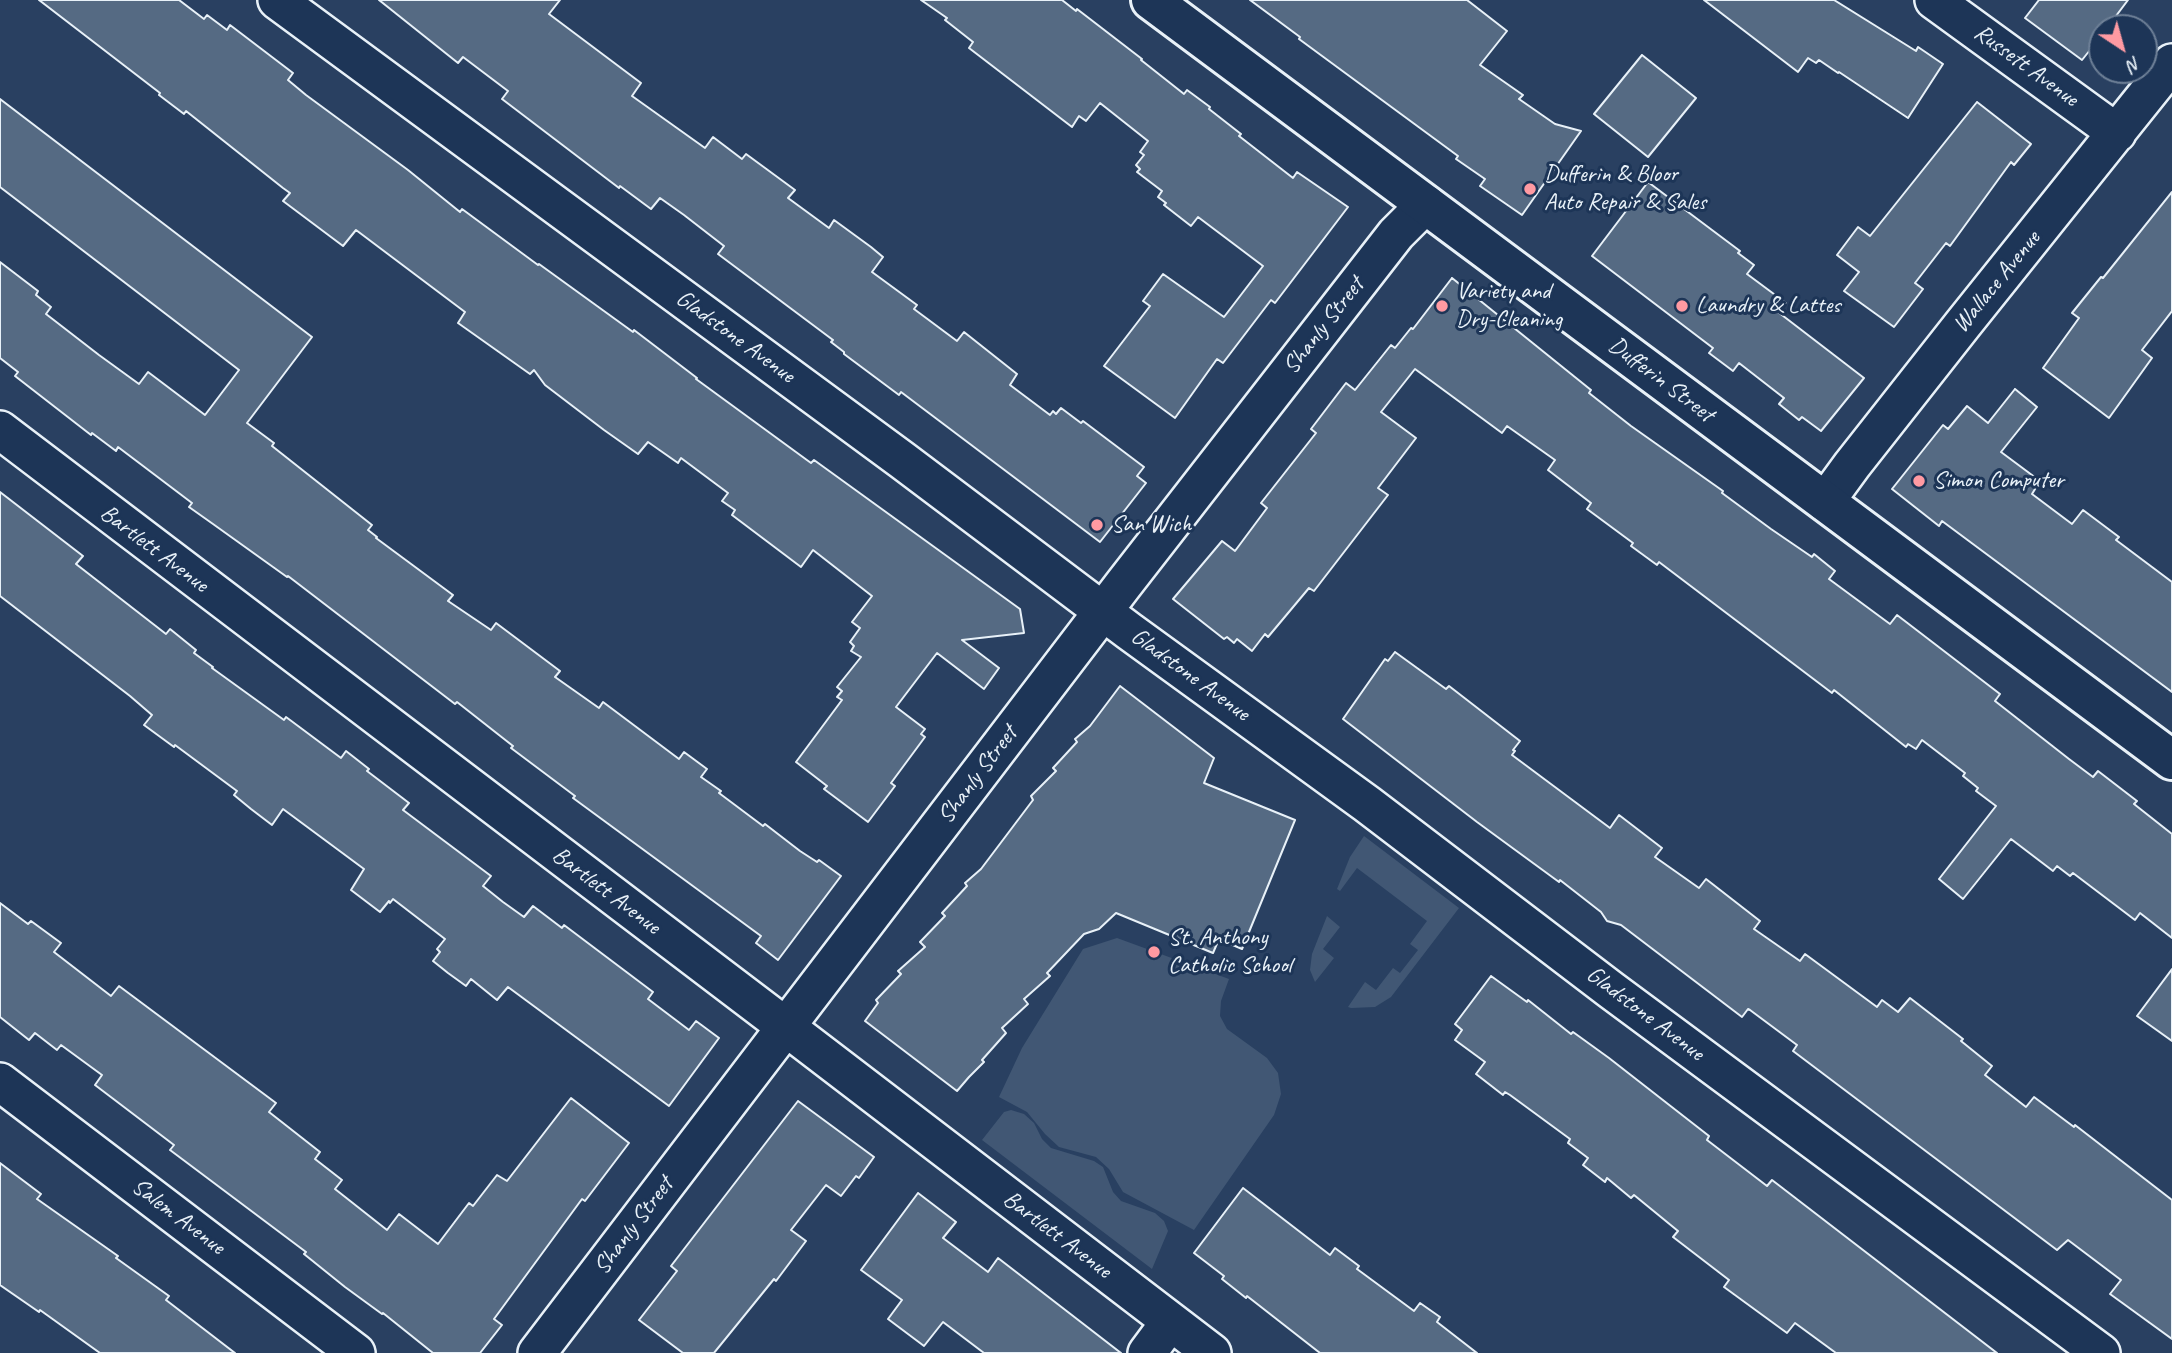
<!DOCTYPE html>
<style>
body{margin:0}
#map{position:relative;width:2172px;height:1353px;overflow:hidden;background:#294061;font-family:Caveat,sans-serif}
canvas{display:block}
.north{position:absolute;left:2088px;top:14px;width:70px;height:70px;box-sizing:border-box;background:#1d3557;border:2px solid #6e8097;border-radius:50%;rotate:144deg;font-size:19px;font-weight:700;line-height:28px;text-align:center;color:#e8f1f8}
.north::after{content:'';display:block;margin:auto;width:24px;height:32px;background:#ff9aa2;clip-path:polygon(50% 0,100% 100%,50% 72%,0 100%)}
</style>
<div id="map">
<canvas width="2172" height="1353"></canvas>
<div class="north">N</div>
</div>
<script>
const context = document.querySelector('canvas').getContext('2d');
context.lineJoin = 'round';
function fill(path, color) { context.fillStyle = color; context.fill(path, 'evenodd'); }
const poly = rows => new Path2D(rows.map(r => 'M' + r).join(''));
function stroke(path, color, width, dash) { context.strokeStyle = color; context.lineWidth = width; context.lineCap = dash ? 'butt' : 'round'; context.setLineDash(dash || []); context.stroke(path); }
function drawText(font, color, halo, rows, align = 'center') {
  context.font = font + ' Caveat,sans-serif'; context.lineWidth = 6; context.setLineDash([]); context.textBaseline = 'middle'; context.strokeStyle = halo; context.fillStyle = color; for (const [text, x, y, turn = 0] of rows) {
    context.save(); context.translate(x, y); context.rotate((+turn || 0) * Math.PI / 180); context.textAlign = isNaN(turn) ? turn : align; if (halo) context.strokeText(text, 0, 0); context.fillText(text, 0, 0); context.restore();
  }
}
fill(poly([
 [1364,836,1459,908,1391,997,1375,1007,1351,1008,1348,1007,1365,982,1376,990,1393,968,1400,973,1418,950,1410,944,1427,921,1357,868,1340,891,1337,889,1350,857],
 [1327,916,1340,927,1323,949,1334,958,1315,982,1310,970,1312,954],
 [1117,938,1229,979,1221,1001,1220,1016,1227,1029,1267,1058,1278,1073,1281,1094,1274,1115,1194,1230,1123,1192,1109,1169,1096,1157,1059,1147,1045,1134,1027,1112,999,1097,1022,1048,1083,949],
 [1011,1110,1024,1114,1034,1123,1042,1139,1051,1148,1094,1161,1103,1167,1113,1192,1121,1201,1155,1213,1164,1221,1168,1231,1152,1269,982,1140,1004,1112]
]), '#415774');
const building = poly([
 [39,0,179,0,204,19,207,15,227,30,230,25,293,73,288,80,306,95,408,170,460,212,462,209,538,265,539,264,633,332,634,330,697,378,696,379,811,463,814,460,1020,609,1024,633,962,640,999,668,984,689,937,653,896,707,925,729,921,734,925,737,891,783,895,786,868,822,824,789,827,786,796,762,842,700,837,697,842,691,837,687,861,657,851,651,854,646,850,642,860,628,852,622,872,596,813,550,801,567,732,515,735,510,722,501,728,493,681,458,678,463,648,442,638,454,604,430,545,385,534,370,530,374,458,323,465,312,356,230,343,246,283,201,290,193,283,188,186,111,184,114,159,95,160,93,39,0],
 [379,0,560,0,549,14,641,83,632,96,705,148,713,137,742,159,746,154,795,190,788,198,829,228,834,220,871,247,883,257,872,272,917,305,914,309,957,341,964,332,1017,374,1010,385,1050,415,1053,411,1056,414,1061,408,1081,423,1083,421,1144,467,1137,476,1146,483,1100,542,901,392,899,395,844,354,844,352,831,342,833,340,718,254,724,246,684,215,660,198,651,209,620,186,619,188,502,99,508,91,463,57,458,63,379,0],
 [921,0,1062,0,1076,11,1077,9,1142,59,1141,60,1184,94,1187,90,1210,107,1209,109,1241,134,1239,136,1293,178,1297,172,1348,207,1275,303,1271,300,1223,363,1217,359,1175,418,1104,366,1150,306,1143,301,1163,274,1224,317,1263,266,1198,217,1191,226,1164,205,1166,203,1158,197,1162,191,1137,172,1140,169,1136,165,1144,155,1140,152,1148,141,1100,103,1086,121,1079,116,1072,127,969,48,973,42,945,20,947,18,921,0],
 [1250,0,1467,0,1507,31,1480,65,1523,95,1519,99,1555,124,1581,131,1522,215,1480,186,1485,179,1456,159,1458,156,1299,39,1300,37,1250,0],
 [1704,0,1834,0,1916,51,1918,47,1943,64,1908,118,1839,72,1838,73,1819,60,1816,63,1808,58,1798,72,1704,0],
 [2039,0,2128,0,2107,28,2102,28,2102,35,2082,60,2025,18,2039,0],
 [1642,55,1696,98,1648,157,1594,114,1642,55],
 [0,99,312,337,247,423,274,443,272,446,372,525,368,530,377,537,376,538,453,595,448,601,491,630,496,623,560,671,555,677,599,708,603,702,679,759,684,752,707,769,701,777,721,791,719,793,763,826,765,824,800,851,817,862,819,860,841,876,778,960,756,943,761,936,573,798,575,796,511,748,513,746,457,702,455,704,288,576,287,577,213,524,189,507,192,503,118,447,116,451,92,433,91,435,15,376,18,372,0,358,0,262,38,291,36,295,51,307,46,314,99,355,139,384,148,372,205,415,239,370,0,187,0,99],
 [1977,102,2031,144,2014,165,2011,162,1950,246,1946,243,1915,283,1923,289,1894,327,1844,291,1859,272,1837,255,1858,227,1870,236,1977,102],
 [1648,182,1740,251,1738,253,1754,265,1747,274,1786,303,1778,312,1864,378,1821,431,1802,417,1799,420,1779,404,1784,398,1739,363,1733,371,1709,353,1713,348,1592,256,1648,182],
 [2172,192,2172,311,2142,350,2152,358,2109,418,2043,368,2079,318,2072,313,2101,277,2103,278,2172,192],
 [1452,278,1591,390,1589,393,1631,426,1723,491,1722,493,1771,529,1812,557,1814,554,1835,571,1829,579,1890,624,1897,615,2000,694,1995,701,2069,759,2093,777,2098,771,2137,801,2134,804,2172,834,2172,938,2140,913,2135,920,2073,873,2070,876,2057,866,2053,871,2011,839,1963,899,1939,879,1996,806,1976,791,1978,788,1963,776,1965,773,1922,740,1916,749,1908,744,1906,747,1834,690,1832,693,1659,562,1657,565,1631,546,1633,543,1587,509,1591,503,1548,470,1555,460,1507,426,1502,433,1415,369,1381,412,1416,438,1378,488,1388,495,1314,591,1309,588,1268,637,1265,634,1252,651,1237,639,1234,643,1227,637,1224,639,1173,599,1222,541,1235,551,1267,508,1261,503,1316,433,1311,429,1346,383,1355,390,1391,345,1395,348,1411,328,1413,329,1452,278],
 [2015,389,2037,407,2001,452,2040,481,2032,494,2072,524,2083,510,2119,537,2116,540,2172,582,2172,692,1942,521,1939,526,1892,489,1943,425,1948,429,1967,406,1988,423,2015,389],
 [0,492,83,556,76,564,166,634,170,629,196,650,194,653,213,667,212,668,284,720,286,717,341,758,346,751,369,769,367,771,409,803,403,810,491,876,483,886,503,902,524,917,533,906,562,928,564,925,653,992,648,999,689,1030,696,1021,719,1038,669,1106,508,987,497,1000,471,979,466,986,448,973,433,961,440,952,437,949,445,939,393,899,390,903,389,901,380,912,351,890,364,869,283,809,272,825,251,809,234,795,237,791,175,745,174,747,144,725,152,715,130,696,0,596,0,492],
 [1395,652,1446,689,1449,686,1520,741,1513,750,1515,751,1512,755,1610,828,1619,815,1662,848,1655,857,1699,888,1706,879,1760,921,1754,929,1800,961,1805,954,1877,1007,1882,1000,1898,1012,1910,998,1963,1039,1961,1041,1992,1066,1985,1075,2026,1107,2034,1097,2074,1127,2075,1125,2172,1200,2172,1339,2110,1294,2121,1280,2068,1240,2057,1250,1793,1051,1797,1045,1750,1010,1748,1009,1742,1017,1621,925,1607,921,1601,912,1560,880,1559,882,1477,822,1343,719,1385,659,1388,661,1395,652],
 [1120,686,1214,758,1204,783,1295,820,1242,949,1219,939,1213,953,1116,913,1099,929,1084,934,1047,973,1050,976,1024,999,1028,1004,1002,1028,1006,1033,982,1060,984,1062,969,1077,957,1091,865,1021,878,1003,876,1000,901,974,898,971,925,947,920,942,945,916,942,913,967,886,965,883,981,869,1033,800,1031,796,1056,771,1053,768,1077,742,1075,739,1090,726,1120,686],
 [0,903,28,924,31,921,61,943,54,952,111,996,119,986,276,1103,269,1112,320,1152,315,1159,342,1180,335,1189,387,1230,399,1214,438,1244,469,1203,473,1206,497,1175,507,1181,571,1098,629,1143,585,1201,582,1199,494,1319,502,1325,480,1353,433,1353,383,1313,382,1314,345,1287,304,1254,306,1252,170,1150,174,1145,95,1085,102,1075,61,1045,57,1050,35,1033,29,1040,0,1017,0,903],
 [2172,969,2172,1041,2137,1016,2172,969],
 [1491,976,1527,1002,1528,1000,1571,1034,1573,1032,1609,1058,1709,1136,1707,1140,1767,1186,1772,1180,1997,1353,1836,1353,1795,1323,1787,1333,1724,1287,1729,1280,1673,1237,1678,1231,1634,1195,1631,1198,1607,1178,1605,1182,1583,1165,1588,1158,1568,1143,1570,1139,1510,1095,1505,1092,1503,1095,1476,1074,1485,1062,1455,1040,1462,1030,1455,1024,1491,976],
 [798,1101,874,1157,859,1178,856,1176,841,1196,826,1185,791,1230,806,1241,776,1281,774,1279,714,1353,683,1353,639,1320,677,1271,671,1266,798,1101],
 [0,1163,41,1194,37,1199,118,1256,116,1258,169,1296,166,1300,235,1353,100,1353,40,1310,39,1312,0,1285,0,1163],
 [1243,1188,1330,1255,1335,1248,1359,1266,1357,1269,1414,1311,1420,1303,1440,1317,1437,1322,1477,1353,1320,1353,1247,1296,1246,1298,1222,1279,1224,1276,1194,1253,1243,1188],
 [918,1193,956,1222,943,1238,988,1272,998,1258,1121,1353,984,1353,943,1322,924,1346,888,1319,902,1300,861,1270,918,1193]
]);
fill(building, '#556a83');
stroke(building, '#e8f1f8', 2);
const minor = poly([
 [277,0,902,460,1129,631,1367,804,1611,990,2101,1353],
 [1934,0,2117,133],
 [0,430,786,1027,1212,1353],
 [1825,502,1852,465,1963,324,2172,63],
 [0,1082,356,1353],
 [537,1353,1123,585,1396,234,1426,204],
 [1147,1353,1170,1322]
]);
const major = poly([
 [1151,0,2172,760]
]);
stroke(minor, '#e8f1f8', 42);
stroke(major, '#e8f1f8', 44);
stroke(minor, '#1d3557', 37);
stroke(major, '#1d3557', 38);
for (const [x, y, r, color] of [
 [1530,189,7,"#ff9aa2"],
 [1442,306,7,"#ff9aa2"],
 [1682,306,7,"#ff9aa2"],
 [1919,481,7,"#ff9aa2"],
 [1097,525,7,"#ff9aa2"],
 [1154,952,7,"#ff9aa2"]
]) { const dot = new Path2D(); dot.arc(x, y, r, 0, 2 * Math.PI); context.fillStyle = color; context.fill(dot); stroke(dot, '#1d3557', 2.5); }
drawText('24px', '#e8f1f8', '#1d3557', [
 ["Russett Avenue",2026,66,36],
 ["Wallace Avenue",1997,282,-51],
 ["Shanly Street",1324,326,-52],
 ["Gladstone Avenue",735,337,36],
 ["Dufferin Street",1661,380,37],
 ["Bartlett Avenue",154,549,37],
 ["Gladstone Avenue",1190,675,36],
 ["Shanly Street",978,775,-53],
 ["Bartlett Avenue",606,891,37],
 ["Gladstone Avenue",1645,1014,37],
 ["Salem Avenue",178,1217,37],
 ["Shanly Street",634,1226,-53],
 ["Bartlett Avenue",1057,1235,37]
]);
drawText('24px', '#e8f1f8', '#1d3557', [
 ["Dufferin & Bloor",1544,175],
 ["Auto Repair & Sales",1544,203],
 ["Variety and",1456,292],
 ["Dry-Cleaning",1456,320],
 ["Laundry & Lattes",1696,306],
 ["Simon Computer",1933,481],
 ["San Wich",1111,525],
 ["St. Anthony",1168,938],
 ["Catholic School",1168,966]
], 'left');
</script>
